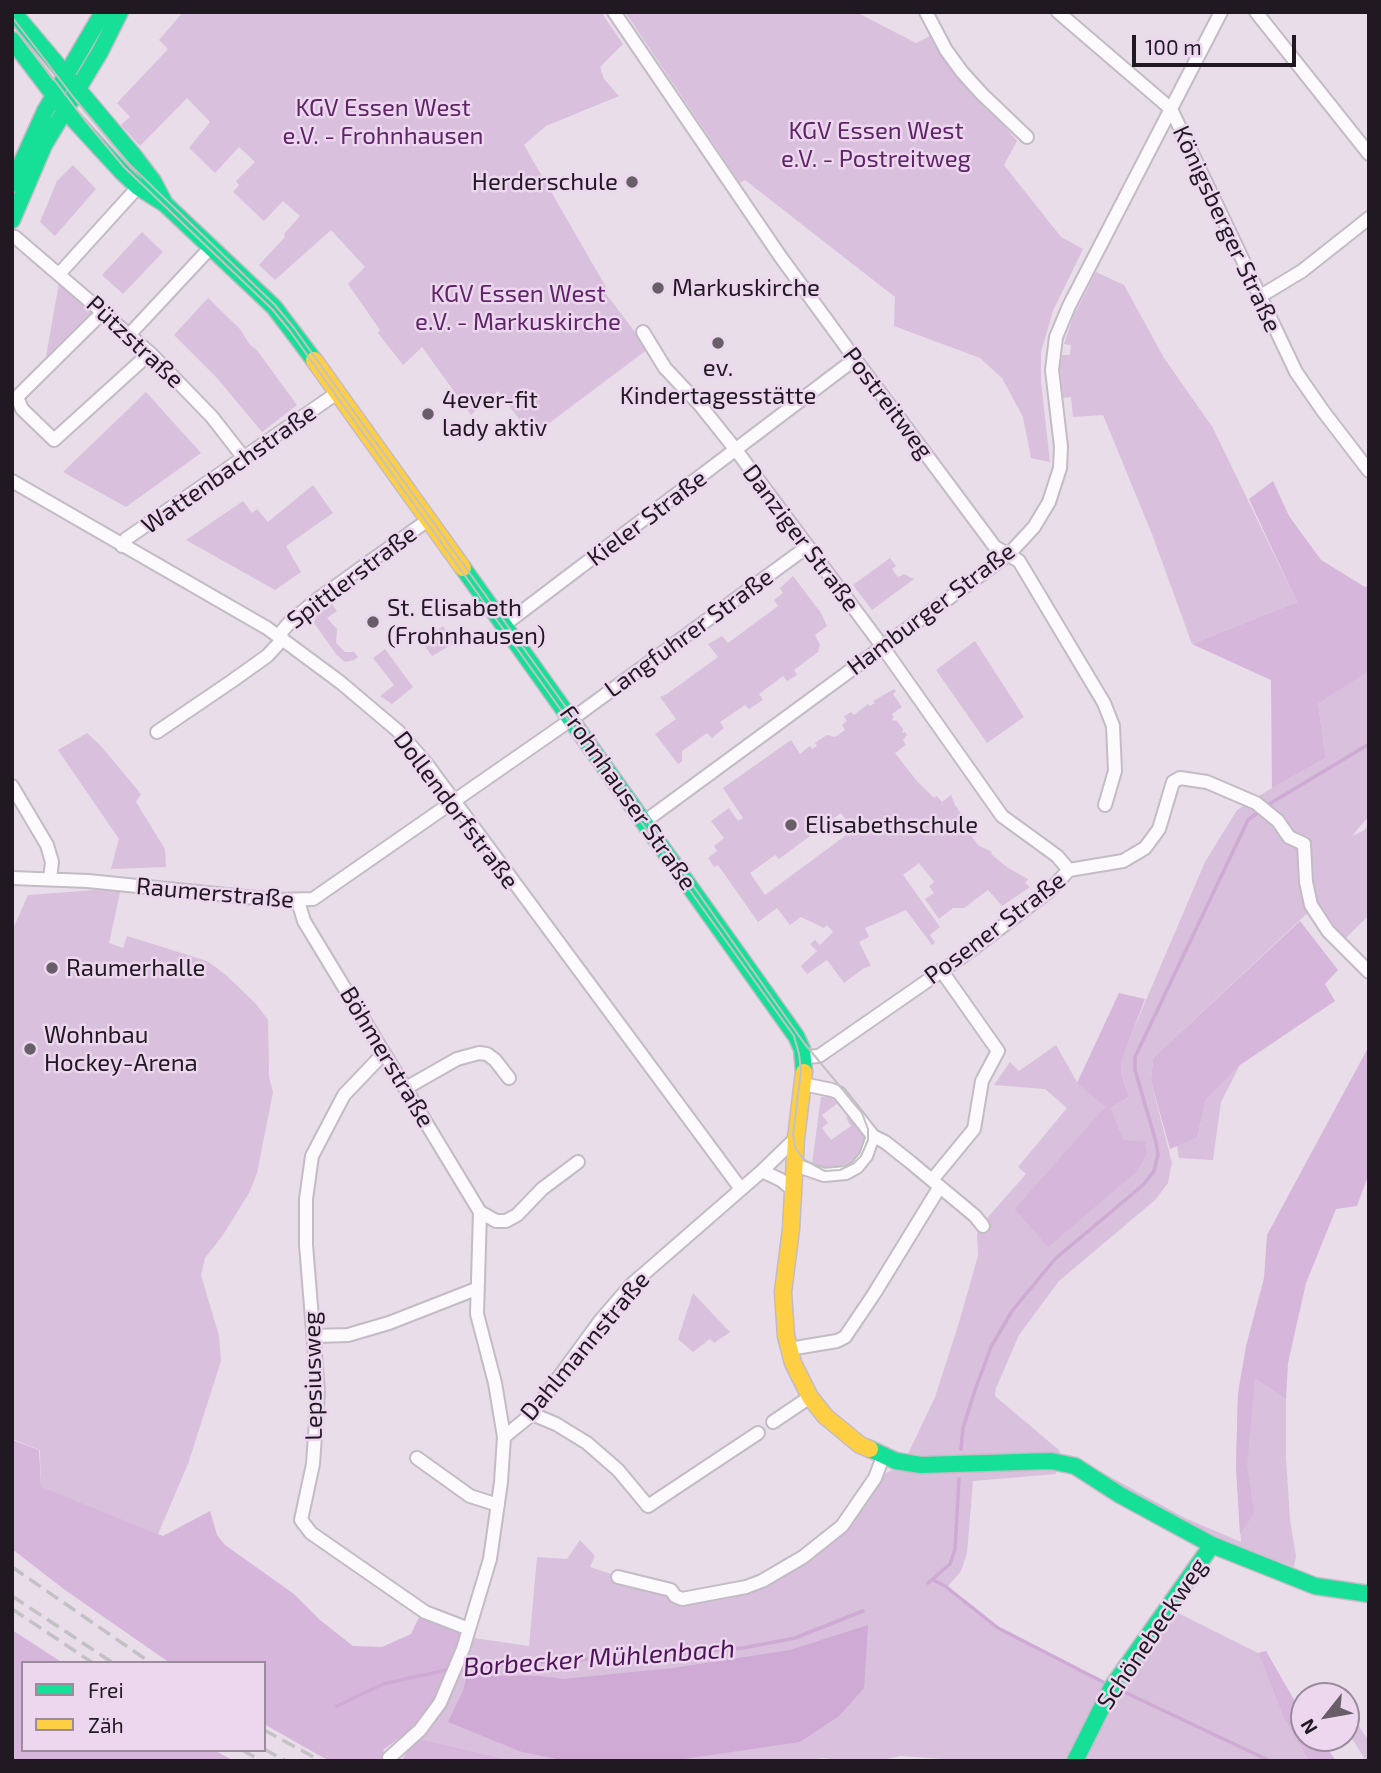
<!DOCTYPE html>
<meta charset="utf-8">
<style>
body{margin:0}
#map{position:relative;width:1381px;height:1773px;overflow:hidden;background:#e8dde9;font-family:"Exo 2",sans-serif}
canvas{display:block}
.frame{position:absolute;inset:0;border:14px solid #211922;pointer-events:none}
.legend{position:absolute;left:21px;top:1661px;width:245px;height:91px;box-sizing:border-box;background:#ecd7ef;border:2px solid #9b8b9d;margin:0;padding:9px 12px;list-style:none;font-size:21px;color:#211922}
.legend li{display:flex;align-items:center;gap:14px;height:35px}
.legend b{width:35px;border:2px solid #9b8b9d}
.north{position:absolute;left:1290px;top:1682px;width:70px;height:70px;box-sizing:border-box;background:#ecd7ef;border:2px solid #9b8b9d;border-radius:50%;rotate:239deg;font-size:19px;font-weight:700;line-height:28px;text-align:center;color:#211922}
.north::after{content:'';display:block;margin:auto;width:24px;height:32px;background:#675e68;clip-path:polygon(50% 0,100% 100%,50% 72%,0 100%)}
.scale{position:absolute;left:1132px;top:35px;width:164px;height:32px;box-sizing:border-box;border:4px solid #211922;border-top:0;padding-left:9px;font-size:21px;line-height:24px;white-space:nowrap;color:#211922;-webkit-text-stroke:5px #ecd7ef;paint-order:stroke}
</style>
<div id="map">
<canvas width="1381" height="1773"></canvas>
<div class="frame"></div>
<ul class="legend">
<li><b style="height:9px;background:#16e098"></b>Frei</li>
<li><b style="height:9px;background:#ffcf43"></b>Zäh</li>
</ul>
<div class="north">N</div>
<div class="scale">100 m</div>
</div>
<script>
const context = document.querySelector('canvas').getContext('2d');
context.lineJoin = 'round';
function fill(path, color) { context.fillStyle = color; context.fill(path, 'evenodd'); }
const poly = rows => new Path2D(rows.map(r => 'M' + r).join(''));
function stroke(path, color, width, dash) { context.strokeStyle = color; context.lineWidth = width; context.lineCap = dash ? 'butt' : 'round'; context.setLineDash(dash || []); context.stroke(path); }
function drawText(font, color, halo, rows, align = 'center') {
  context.font = font + ' "Exo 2",sans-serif'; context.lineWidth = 5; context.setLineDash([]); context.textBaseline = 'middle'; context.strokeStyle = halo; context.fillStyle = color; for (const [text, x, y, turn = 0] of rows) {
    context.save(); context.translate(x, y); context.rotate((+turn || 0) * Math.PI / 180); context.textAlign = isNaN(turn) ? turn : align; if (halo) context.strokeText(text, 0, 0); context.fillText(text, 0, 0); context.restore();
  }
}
fill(poly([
 [183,12,601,12,623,44,600,67,604,79,619,96,546,126,524,145,606,287,603,290,648,349,532,436,498,391,471,415,422,347,403,365,378,333,380,330,348,284,365,267,331,230,275,280,259,265,285,237,284,234,300,216,283,201,264,221,233,192,239,185,236,181,255,162,239,147,215,173,189,148,210,122,187,98,140,146,121,125,130,117,117,103,168,49,159,40],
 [625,12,856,12,916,43,932,35,973,89,1017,141,1004,165,1061,237,1083,249,1053,311,1041,352,1041,382,1050,462,1031,458,1023,417,1002,378,980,358,894,326,895,297,745,180,740,183],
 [73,165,96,189,55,236,40,222,57,181],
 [142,232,163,252,123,294,102,275],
 [1096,272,1124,285,1164,358,1213,428,1297,602,1192,644,1152,534,1103,415,1073,417,1071,397,1063,398,1060,368,1062,355,1070,355,1071,345,1064,344,1073,317],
 [60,277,100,313,44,368],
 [208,298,240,329,250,345,256,349,297,405,262,432,217,378,174,335],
 [146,392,201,453,126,507,63,472],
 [313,485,333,513,286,546,301,572,275,590,186,540,243,501,252,513,257,509,268,522],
 [890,558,896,566,892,569,898,577,904,574,914,579,872,610,853,585],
 [793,576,821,613,827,626,815,635,820,645,818,652,794,670,797,675,787,681,783,676,759,694,763,700,749,709,745,705,720,722,724,728,712,738,707,733,682,751,682,761,678,764,655,734,676,719,660,697,667,694,718,657,708,644,722,636,728,643,778,606,774,600,783,593,780,588],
 [332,604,337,611,327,618,337,629,336,643,345,652,354,652,358,657,354,660,345,662,336,654,314,623,316,616],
 [443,626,450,636,460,630,465,637,432,656,421,641],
 [975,641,1024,717,987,743,936,670],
 [385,649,413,687,392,704,380,696,394,685,373,658],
 [1368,671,1369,816,1352,836,1363,831,1369,825,1369,915,1345,939,1316,905,1153,1058,1151,1081,1172,1163,1168,1183,1155,1200,1059,1281,1019,1335,996,1388,995,1396,1060,1451,1059,1455,948,1457,908,1454,935,1397,958,1326,978,1256,977,1234,988,1217,1026,1174,1018,1167,1067,1108,1045,1089,994,1085,1010,1062,1019,1071,1056,1045,1077,1082,1105,1107,1070,1148,1124,1140,1111,1108,1129,1097,1121,1073,1120,1061,1205,862,1237,810,1272,788,1326,758,1318,704],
 [894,689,896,691,893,694,902,707,892,714,894,717,892,719,894,721,896,720,903,729,902,733,905,732,907,735,903,740,906,745,895,753,916,780,934,798,937,796,942,802,951,795,955,805,968,824,965,827,978,845,992,852,991,854,1008,868,1028,879,1025,883,1030,887,1002,906,988,890,964,908,953,908,939,919,925,899,934,893,929,886,934,882,919,863,903,875,940,927,930,935,935,943,932,945,906,910,865,928,869,937,859,942,871,966,864,968,844,983,827,960,807,974,801,966,817,951,810,944,815,940,820,945,833,932,827,925,824,928,801,917,790,925,777,908,758,922,718,865,714,867,708,858,717,851,714,846,724,838,711,821,729,808,738,821,743,818,723,788,791,740,800,754,810,746,812,749,817,746,815,743,827,735,835,737,845,730,842,725,847,721,844,716,851,712,854,715,868,704,870,706,875,703,873,701],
 [841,813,853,830,765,895,750,873,775,855,779,859],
 [87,733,100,745,141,794,136,802,165,849,166,867,111,869,119,839,58,750],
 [121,888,109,943,123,948,127,936,207,961,226,975,256,1004,268,1020,269,1077,273,1092,257,1173,249,1193,223,1235,205,1258,201,1275,219,1336,221,1361,188,1464,158,1534,41,1488,40,1450,12,1439,12,931,28,895],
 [1240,1065,1221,1102,1213,1160,1179,1158,1177,1146,1197,1138,1206,1100],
 [828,1096,838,1103,822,1115,828,1123,822,1128,831,1140,851,1126,846,1118,849,1116,865,1137,862,1147,855,1159,836,1168,823,1168,812,1164,821,1097],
 [693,1293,730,1332,714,1343,710,1339,693,1352,678,1339],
 [1255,1377,1286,1399,1286,1457,1290,1520,1296,1556,1294,1567,1216,1538,1138,1498,1078,1459,1185,1518,1241,1542,1236,1466,1238,1393],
 [1057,1467,1056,1474,973,1481,967,1553,961,1571,948,1586,960,1599,1000,1631,1016,1636,1105,1684,1174,1611,1258,1653,1284,1719,1309,1761,974,1761,900,1756,879,1761,846,1761,823,1758,800,1761,514,1761,417,1738,467,1637,529,1646,537,1557,567,1559,580,1540,595,1556,590,1567,666,1592,682,1601,805,1562,840,1535,886,1473,894,1469],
 [1346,1707,1369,1741,1369,1761,1366,1761,1346,1729]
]), '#d9c0dc');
fill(poly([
 [1273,481,1289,516,1321,560,1365,587,1369,586,1369,676,1367,672,1318,704,1326,758,1272,788,1271,680,1192,644,1297,602,1249,499],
 [1300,921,1338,970,1325,984,1335,1001,1240,1065,1206,1100,1197,1138,1170,1149,1151,1081,1153,1058],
 [1119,993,1145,999,1121,1061,1121,1073,1129,1097,1111,1108,1124,1140,1145,1142,1147,1154,1136,1172,1048,1247,1015,1209,1105,1107,1077,1083],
 [1369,1046,1369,1173,1357,1206,1336,1209,1306,1283,1288,1363,1286,1399,1255,1378,1247,1466,1254,1513,1240,1534,1236,1466,1238,1393,1246,1346,1264,1278,1267,1235],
 [12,1440,39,1450,41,1487,163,1536,210,1511,217,1535,225,1545,294,1594,320,1620,353,1646,382,1647,411,1634,422,1611,468,1629,451,1677,419,1724,383,1750,391,1761,331,1761,322,1757,264,1724,264,1663,170,1663,65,1590,12,1549],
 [12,1630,63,1663,23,1663,23,1750,214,1750,234,1761,12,1761],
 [1266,1651,1304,1717,1304,1738,1320,1738,1336,1761,1309,1761,1284,1719,1258,1653],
 [417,1738,514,1761,401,1761]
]), '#d6b6db');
fill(poly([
 [868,1625,864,1688,839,1716,800,1742,670,1761,567,1761,522,1752,448,1722,463,1691,467,1675,540,1676,563,1679,673,1668,790,1650]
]), '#ceaad4');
stroke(poly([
 [1266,806,1369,744],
 [961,1449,963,1428,975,1390,991,1347,1012,1311,1055,1259,1143,1185,1154,1171,1158,1154,1156,1142,1135,1070,1135,1057,1248,820,1260,811],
 [933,1580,945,1586,998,1628,1107,1684],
 [928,1583,950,1564,955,1549,959,1479],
 [459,1668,743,1648,795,1638,863,1611],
 [1120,1690,1270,1761],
 [337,1706,383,1684,451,1669]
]), '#ceaad4', 3.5);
const street = poly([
 [614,12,780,256,855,359,995,547,1019,561,1104,703,1113,726,1115,771,1105,805],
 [926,12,946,50,962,72,982,94,1027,137],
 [1058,12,1171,109,1296,372,1323,411,1369,471],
 [1256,12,1369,154],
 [15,237,150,353,212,417,244,458],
 [60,273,138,187],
 [1259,297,1302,271,1369,218],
 [102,313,17,397,22,409,54,440,150,353],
 [643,332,665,368,700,405,736,450,882,646,1002,816,1057,856,1069,870],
 [129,335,211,247],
 [12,481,267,628,340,682,398,731,426,763,741,1189],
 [122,546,126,539,337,393],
 [504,625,855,359],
 [278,636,290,622,318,599,428,520],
 [157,732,232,681,267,656,283,639],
 [12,786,47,845,52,862,50,879],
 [644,822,1009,554,1034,527,1049,502,1060,468,1061,447,1052,370,1056,337,1069,306,1221,12],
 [12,878,88,881,276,900,313,899,572,719,807,547],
 [298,901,304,921,480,1212,477,1314,495,1383,504,1437,501,1482,490,1559,463,1649,440,1703,420,1730,389,1758],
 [384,1053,344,1095,312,1156,306,1199,306,1245,318,1392,313,1464,301,1520,311,1533,425,1612,469,1629],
 [803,1057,819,1056,963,956,1049,891,1069,870,1123,861,1145,848,1159,829,1173,782,1180,778,1207,782,1256,803,1278,821,1289,837,1304,844,1306,882,1311,905,1328,931,1369,972],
 [803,1084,832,1090,839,1093,873,1136,885,1142,909,1161,975,1216,983,1226],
 [406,1088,457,1059,479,1053,487,1054,495,1060,509,1078],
 [795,1165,824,1175,846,1173,857,1167,866,1156,873,1136],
 [762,1171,781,1180,794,1191],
 [932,1180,974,1129,982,1081,998,1051,941,970],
 [480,1212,496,1221,506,1221,517,1215,542,1189,578,1162],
 [314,1336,348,1335,389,1323,476,1289],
 [789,1349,837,1341,845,1337,874,1294,939,1188],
 [532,1414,556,1424,587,1443,618,1470,648,1506,758,1433],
 [773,1422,810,1397],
 [504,1437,532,1414,600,1321,631,1285,762,1171,796,1138],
 [417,1458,470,1496,498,1505],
 [618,1577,671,1590,675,1596,682,1599,746,1587,762,1581,803,1557,842,1526,875,1478,883,1457]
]);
const fast = poly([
 [13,12,134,156,153,181,165,204],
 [12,40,65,110,123,173,138,187,165,204,274,307,314,360],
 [12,184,45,111,103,12],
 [12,220,44,145,100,52,120,12],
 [463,568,796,1036,802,1049,804,1072],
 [870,1449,896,1461,921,1465,1051,1461,1075,1466,1120,1495,1212,1545,1315,1586,1369,1594],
 [1075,1761,1112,1687,1212,1545]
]);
const slow = poly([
 [314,360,463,568],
 [804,1072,796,1138,791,1229,783,1292,786,1336,793,1363,810,1397,825,1416,860,1445,870,1449]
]);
stroke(street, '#c3bbc5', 16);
stroke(fast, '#c3bbc5', 19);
stroke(slow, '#c3bbc5', 19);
stroke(street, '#fcfafc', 12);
stroke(fast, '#16e098', 16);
stroke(slow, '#ffcf43', 16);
stroke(poly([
 [12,17,74,98,128,163,275,305,294,328,646,819,804,1043,862,1113,868,1129,868,1140,861,1156,854,1163,840,1170,825,1171,803,1159,795,1147,793,1134,801,1071,799,1054,794,1036,290,331,272,309,124,167,84,119,12,24]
]), '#c4c1c4', 2);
stroke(poly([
 [12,1567,151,1663],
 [12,1596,113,1663],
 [12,1609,93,1663],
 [264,1730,321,1761],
 [264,1749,286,1761],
 [242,1750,262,1761]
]), '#c4c1c4', 3.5, [14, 7]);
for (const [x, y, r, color] of [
 [632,182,7,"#675e68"],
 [658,288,7,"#675e68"],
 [718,343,7,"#675e68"],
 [428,414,7,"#675e68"],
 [373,622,7,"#675e68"],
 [791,825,7,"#675e68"],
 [52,968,7,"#675e68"],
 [30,1049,7,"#675e68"]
]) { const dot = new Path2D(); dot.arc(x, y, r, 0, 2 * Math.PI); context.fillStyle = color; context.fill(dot); stroke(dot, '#ecd7ef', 2.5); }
drawText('24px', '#5e2467', '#ecd7ef', [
 ["KGV Essen West",383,108],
 ["e.V. - Frohnhausen",383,136],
 ["KGV Essen West",876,131],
 ["e.V. - Postreitweg",876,159],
 ["KGV Essen West",518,294],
 ["e.V. - Markuskirche",518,322]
]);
drawText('24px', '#211922', '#ecd7ef', [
 ["Herderschule",618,182,"right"],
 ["Markuskirche",672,288],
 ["ev.",718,368,"center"],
 ["Kindertagesstätte",718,396,"center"],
 ["4ever-fit",442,400],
 ["lady aktiv",442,428],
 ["St. Elisabeth",387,608],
 ["(Frohnhausen)",387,636],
 ["Elisabethschule",805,825],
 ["Raumerhalle",66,968],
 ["Wohnbau",44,1035],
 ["Hockey-Arena",44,1063]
], 'left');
drawText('24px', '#211922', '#ecd7ef', [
 ["Königsberger Straße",1227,229,65],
 ["Pützstraße",135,342,43],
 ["Postreitweg",888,403,53],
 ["Wattenbachstraße",229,469,-35],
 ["Kieler Straße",647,518,-37],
 ["Danziger Straße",801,538,53],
 ["Spittlerstraße",352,577,-37],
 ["Hamburger Straße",931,609,-37],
 ["Langfuhrer Straße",689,633,-36],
 ["Frohnhauser Straße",628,798,55],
 ["Dollendorfstraße",456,810,53],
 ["Raumerstraße",215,893,5],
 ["Posener Straße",995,928,-37],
 ["Böhmerstraße",387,1057,59],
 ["Dahlmannstraße",585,1346,-50],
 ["Lepsiusweg",313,1376,-91],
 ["Schönebeckweg",1152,1634,-56]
]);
drawText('italic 26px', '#4d1357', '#ecd7ef', [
 ["Borbecker Mühlenbach",599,1658,-4]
]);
</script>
